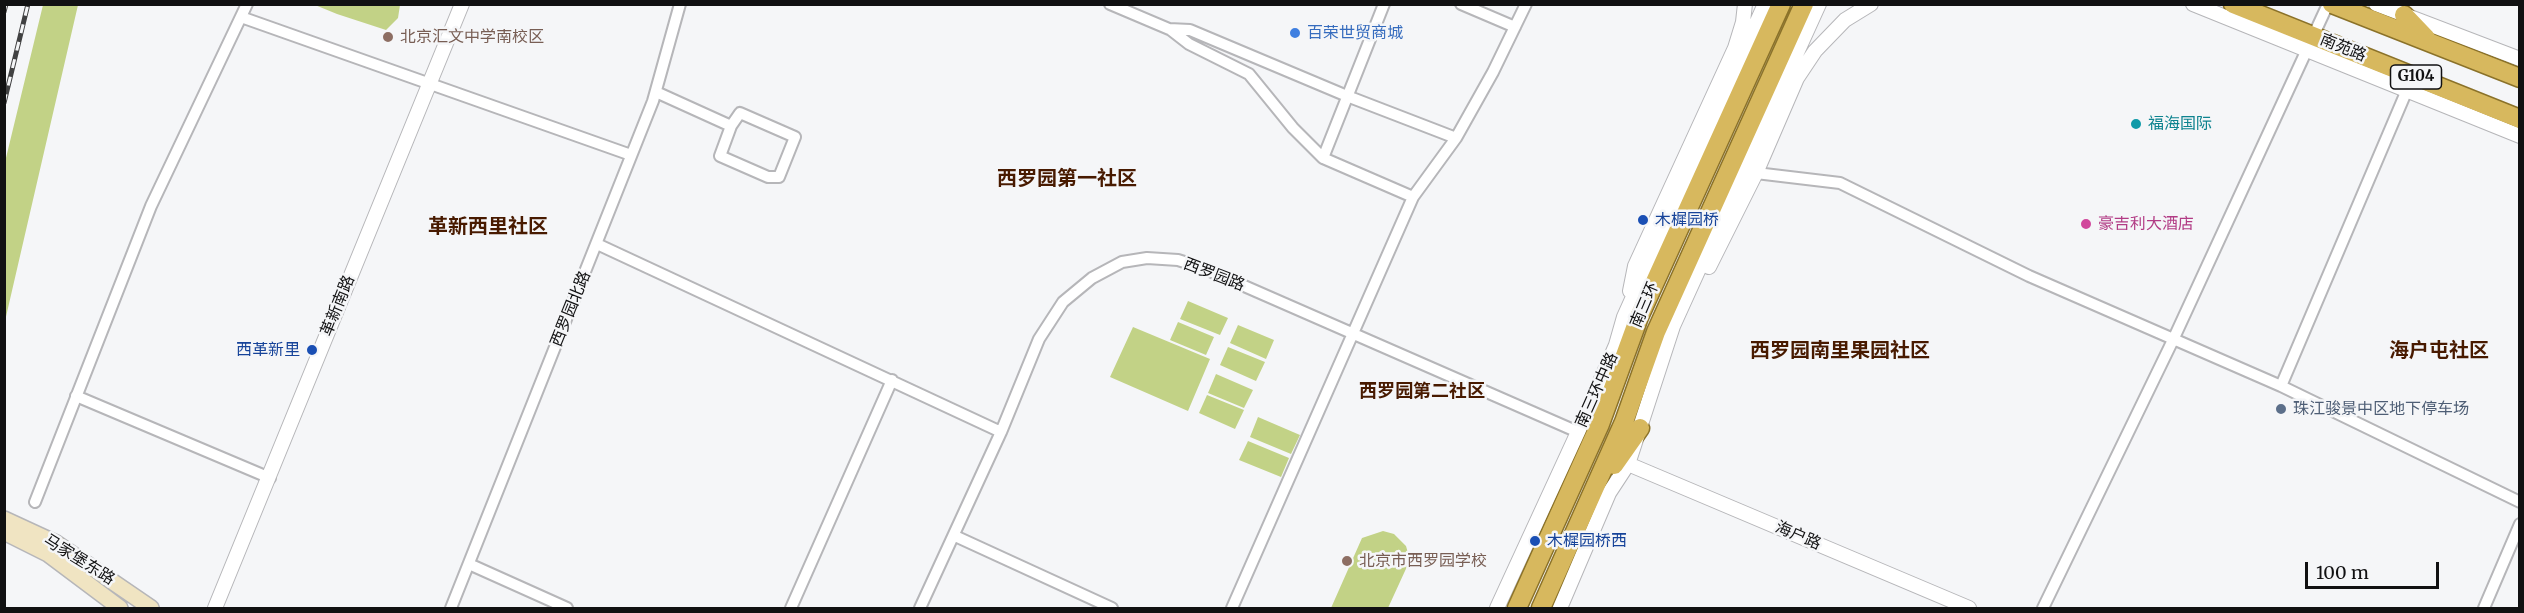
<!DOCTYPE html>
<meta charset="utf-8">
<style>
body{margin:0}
#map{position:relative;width:2524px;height:613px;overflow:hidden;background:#f5f6f8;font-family:Merriweather,serif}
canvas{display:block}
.frame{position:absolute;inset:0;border:6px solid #111112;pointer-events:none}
.scale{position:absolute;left:2305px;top:562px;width:134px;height:27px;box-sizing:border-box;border:3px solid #111112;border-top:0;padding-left:8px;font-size:18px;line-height:21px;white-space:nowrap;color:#111112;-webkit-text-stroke:4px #f5f6f8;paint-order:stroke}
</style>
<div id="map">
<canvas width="2524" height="613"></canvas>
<div class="frame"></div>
<div class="scale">100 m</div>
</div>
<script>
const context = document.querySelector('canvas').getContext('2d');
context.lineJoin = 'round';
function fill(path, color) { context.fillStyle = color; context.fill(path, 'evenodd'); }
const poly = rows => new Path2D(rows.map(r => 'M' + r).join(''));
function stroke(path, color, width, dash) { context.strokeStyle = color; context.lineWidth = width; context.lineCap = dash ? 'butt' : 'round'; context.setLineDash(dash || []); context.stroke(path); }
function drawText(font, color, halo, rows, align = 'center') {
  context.font = font + ' Merriweather,"Noto Sans SC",serif'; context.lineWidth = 5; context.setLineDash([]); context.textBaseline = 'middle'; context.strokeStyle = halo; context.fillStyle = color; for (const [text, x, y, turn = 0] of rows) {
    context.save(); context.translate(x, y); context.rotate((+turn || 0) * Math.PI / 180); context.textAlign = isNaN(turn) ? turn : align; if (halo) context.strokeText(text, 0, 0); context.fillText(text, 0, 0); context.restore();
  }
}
fill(poly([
 [43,5,78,5,5,321,5,162],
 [315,5,400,5,398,18,386,30,337,14],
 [1188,301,1228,318,1220,335,1180,319],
 [1178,322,1214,337,1206,355,1170,340],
 [1238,325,1274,340,1266,359,1230,343],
 [1133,327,1210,359,1188,411,1110,377],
 [1228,347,1265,362,1256,381,1220,365],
 [1216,374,1253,390,1244,408,1208,393],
 [1207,395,1244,410,1235,429,1199,413],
 [1258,417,1300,435,1291,454,1250,437],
 [1248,441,1289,458,1281,477,1239,460],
 [1383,531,1394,534,1406,546,1410,560,1388,608,1331,608,1362,538]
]), '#c2d286');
const minor = poly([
 [1110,4,1169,29,1190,30,1347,96,1456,138],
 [1461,4,1515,27],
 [241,17,631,155],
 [1171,30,1189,44,1249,74,1293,128,1323,158,1413,197],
 [656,92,731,126,740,113,795,137,779,177,768,177,720,156,731,126],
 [1323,158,1384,4],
 [1756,173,1840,183,2029,276,2281,386,2520,502],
 [597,244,1001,432],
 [2281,386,2407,90],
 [76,396,270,478],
 [35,502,151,206,247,4],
 [955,536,1112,608],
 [469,564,567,608],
 [451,608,653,101,680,4],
 [791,608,892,380],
 [920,608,1001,432,1039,339,1063,302,1092,278,1122,262,1147,258,1178,260,1203,268,1578,432],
 [1232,608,1413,197,1456,138,1493,72,1526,4],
 [2043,608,2173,340,2328,4],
 [2484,608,2520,524]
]);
const tertiary = poly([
 [2193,4,2520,136],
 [2376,4,2520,59],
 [1709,267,1756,173,1797,78,1815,51,1845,20,1871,4],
 [1630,291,1635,266,1735,48,1743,22,1745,4],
 [1628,464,1969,608],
 [215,608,462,4],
 [1497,608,1578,432,1616,345,1624,317,1765,4],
 [1560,608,1609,493,1628,464,1673,326,1819,4]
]);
const secondary = poly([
 [4,519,56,543,151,608],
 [4,532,48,554,120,608]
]);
const trunk = poly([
 [2233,4,2520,119],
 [2332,4,2520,78],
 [2404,15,2426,38],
 [1614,465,1640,428],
 [1517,608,1600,424,1639,317,1781,4],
 [1541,608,1624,422,1656,332,1804,4]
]);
stroke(minor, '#b6b6b9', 14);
stroke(tertiary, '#b6b6b9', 16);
stroke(secondary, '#b6b6b9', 18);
stroke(trunk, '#8b7229', 21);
stroke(minor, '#fff', 10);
stroke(tertiary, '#fff', 14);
stroke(secondary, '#f0e4c2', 15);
stroke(trunk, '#d7b85e', 18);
const rail = poly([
 [4,12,6,4],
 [4,103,28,4]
]);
stroke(rail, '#414142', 5);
stroke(rail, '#f5f6f8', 3, [9]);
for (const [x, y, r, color] of [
 [1295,33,6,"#3f7fe0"],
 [388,37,6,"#8d6e63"],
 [2136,124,6,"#0f9aa8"],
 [1643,220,6,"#1a4fb4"],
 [2086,224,6,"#d1479c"],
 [312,350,6,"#1a4fb4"],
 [2281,409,6,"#5c6f8a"],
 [1535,541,6,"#1a4fb4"],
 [1347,561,6,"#8d6e63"]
]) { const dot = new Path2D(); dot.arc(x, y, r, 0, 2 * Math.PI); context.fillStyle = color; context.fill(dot); stroke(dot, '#f5f6f8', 2); }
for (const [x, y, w] of [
 [2416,77,51]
]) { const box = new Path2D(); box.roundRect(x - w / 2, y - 12, w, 24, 4.5); context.fillStyle = '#f5f6f8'; context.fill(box); stroke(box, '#111112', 1.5); }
drawText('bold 15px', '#111112', null, [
 ["G104",2416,77]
]);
drawText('16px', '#366cbe', '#f5f6f8', [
 ["百荣世贸商城",1307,33]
], 'left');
drawText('16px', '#785e54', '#f5f6f8', [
 ["北京汇文中学南校区",400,37],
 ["北京市西罗园学校",1359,561]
], 'left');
drawText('16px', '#111112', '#f5f6f8', [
 ["南苑路",2343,48,22],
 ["西罗园路",1214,275,21],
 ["南三环",1645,305,-67],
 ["革新南路",338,306,-68],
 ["西罗园北路",571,309,-68],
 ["南三环中路",1597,390,-66],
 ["海户路",1798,536,23],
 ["马家堡东路",79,560,32]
]);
drawText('16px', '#0d838f', '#f5f6f8', [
 ["福海国际",2148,124]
], 'left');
drawText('16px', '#164399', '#f5f6f8', [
 ["木樨园桥",1655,220],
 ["西革新里",300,350,"right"],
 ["木樨园桥西",1547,541]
], 'left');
drawText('16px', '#b23c85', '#f5f6f8', [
 ["豪吉利大酒店",2098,224]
], 'left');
drawText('16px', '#4e5e75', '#f5f6f8', [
 ["珠江骏景中区地下停车场",2293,409]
], 'left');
drawText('bold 18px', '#481a00', '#f5f6f8', [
 ["西罗园第二社区",1422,392]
]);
drawText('bold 20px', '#481a00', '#f5f6f8', [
 ["西罗园第一社区",1067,179],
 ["革新西里社区",488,227],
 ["西罗园南里果园社区",1840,351],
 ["海户屯社区",2439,351]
]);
</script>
